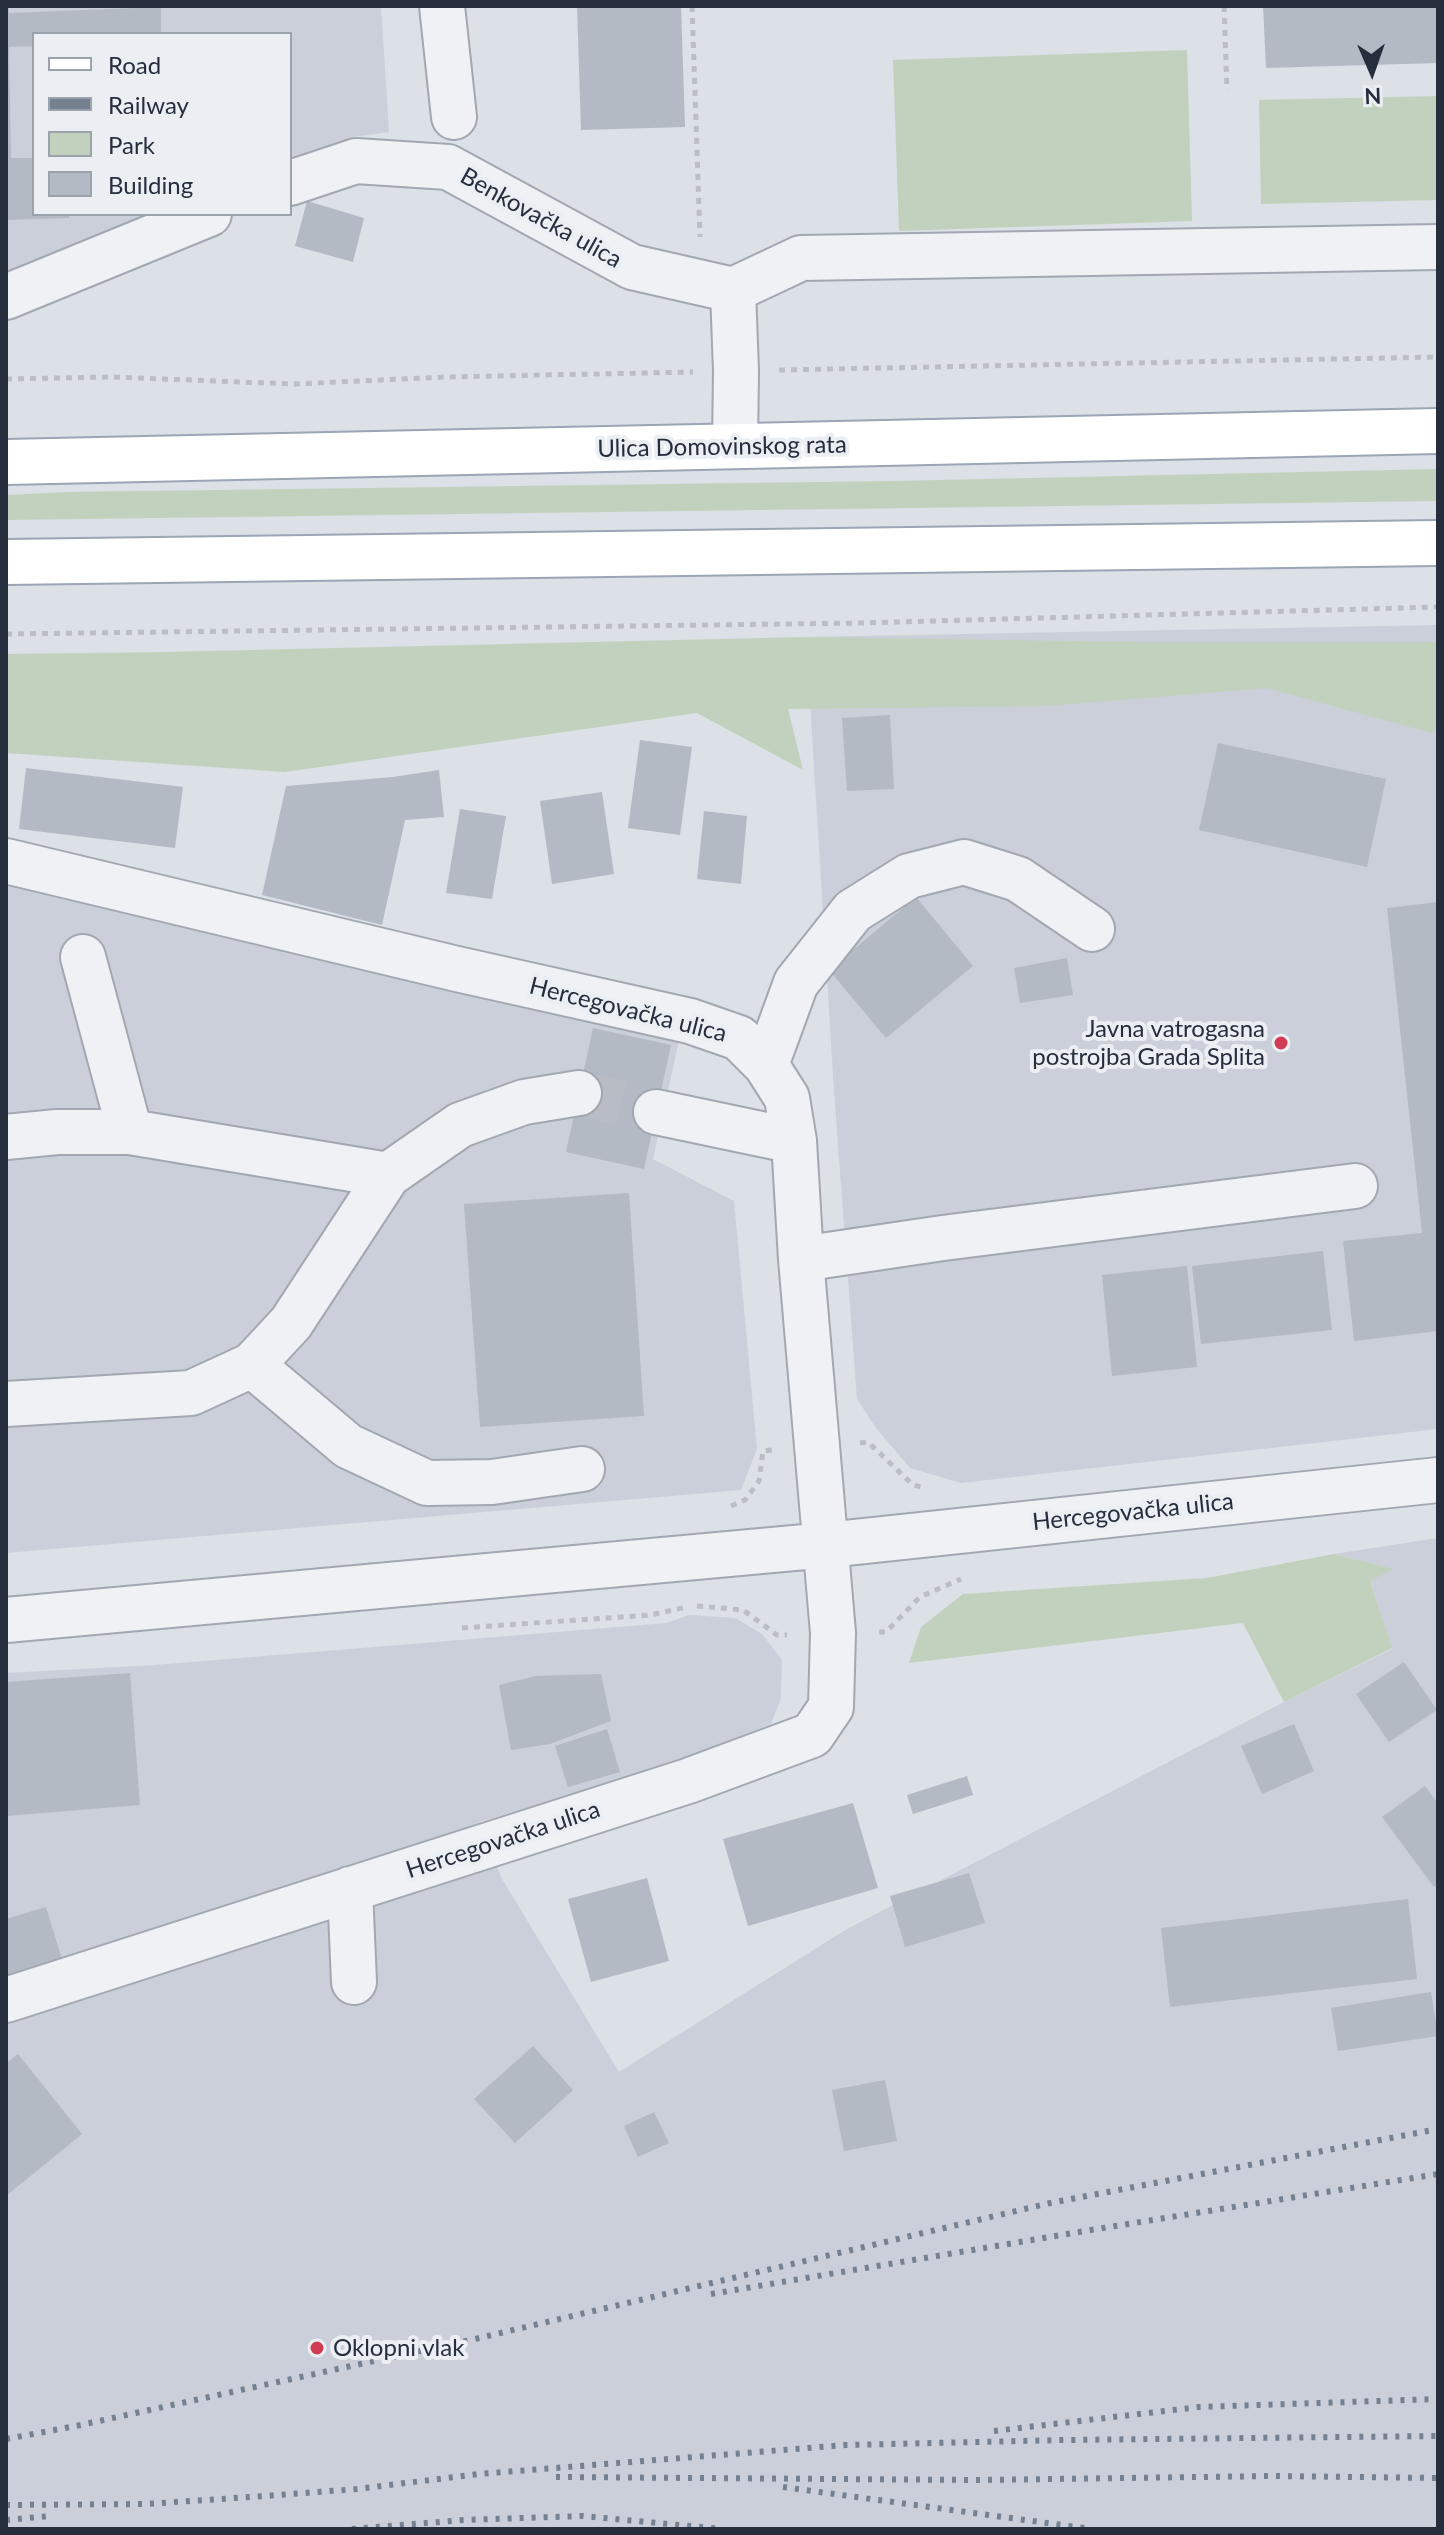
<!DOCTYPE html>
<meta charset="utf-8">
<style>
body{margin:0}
#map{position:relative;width:1444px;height:2535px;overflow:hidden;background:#dce0e7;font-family:Lato,sans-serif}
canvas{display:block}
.frame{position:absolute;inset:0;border:8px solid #262e3d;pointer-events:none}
.legend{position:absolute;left:32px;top:32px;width:260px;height:184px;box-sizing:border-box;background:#ebeff4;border:2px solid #9ca2ab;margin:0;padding:10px 14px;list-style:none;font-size:24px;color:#262e3d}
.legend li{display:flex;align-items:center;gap:16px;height:40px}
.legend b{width:40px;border:2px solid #9ca2ab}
.north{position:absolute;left:1332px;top:32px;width:80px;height:80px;-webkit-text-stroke:6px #ebeff4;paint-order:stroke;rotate:178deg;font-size:22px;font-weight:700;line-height:32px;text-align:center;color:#262e3d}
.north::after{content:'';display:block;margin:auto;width:28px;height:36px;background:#262e3d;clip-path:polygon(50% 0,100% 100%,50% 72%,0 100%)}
</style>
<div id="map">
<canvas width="1444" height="2535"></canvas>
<div class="frame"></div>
<ul class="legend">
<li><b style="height:10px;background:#fff"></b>Road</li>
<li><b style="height:10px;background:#758091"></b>Railway</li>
<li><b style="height:22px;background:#c2d1bd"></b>Park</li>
<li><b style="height:22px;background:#b3bac4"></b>Building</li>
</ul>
<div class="north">N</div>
</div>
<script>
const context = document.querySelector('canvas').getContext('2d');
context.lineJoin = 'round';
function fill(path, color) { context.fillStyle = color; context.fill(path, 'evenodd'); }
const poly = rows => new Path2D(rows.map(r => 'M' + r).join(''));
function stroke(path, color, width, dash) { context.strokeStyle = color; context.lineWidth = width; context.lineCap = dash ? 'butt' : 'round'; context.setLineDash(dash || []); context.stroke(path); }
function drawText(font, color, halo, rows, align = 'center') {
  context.font = font + ' Lato,sans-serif'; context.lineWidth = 8; context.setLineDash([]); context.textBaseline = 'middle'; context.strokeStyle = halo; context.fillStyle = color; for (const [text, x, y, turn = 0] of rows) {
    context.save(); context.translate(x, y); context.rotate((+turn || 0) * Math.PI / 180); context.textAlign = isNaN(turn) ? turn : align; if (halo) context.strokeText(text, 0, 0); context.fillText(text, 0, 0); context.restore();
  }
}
fill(poly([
 [6,6,381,6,389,132,352,137,290,163,290,34,34,34,34,214,169,214,6,277],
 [1438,625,1438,1429,961,1483,910,1468,876,1428,857,1399,834,1091,806,637],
 [6,879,681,1031,653,1159,734,1201,757,1449,741,1490,6,1553],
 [1438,1538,1438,2529,6,2529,6,1673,155,1665,667,1623,689,1615,735,1618,762,1634,782,1660,781,1698,771,1724,656,1770,479,1822,502,1879,619,2072,847,1929,1284,1702,1392,1649,1370,1580,1392,1569,1334,1554]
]), '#cacfd9');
fill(poly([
 [1187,50,1192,221,899,231,893,60],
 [1438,96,1438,200,1261,204,1259,100],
 [1438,469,1438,501,6,520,6,495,66,492,894,481],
 [806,637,1137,642,1438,642,1438,724,1432,733,1267,688,1047,706,788,709,803,770,697,713,285,772,6,753,6,654,166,652],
 [1334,1554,1394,1569,1370,1581,1392,1648,1284,1702,1243,1623,909,1663,921,1627,963,1594,1207,1578]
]), '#c2d1bd');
fill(poly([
 [6,6,9,6,9,13,161,7,161,34,34,34,34,46,9,47,11,158,34,158,34,214,69,214,69,218,6,220],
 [577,6,681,6,685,127,581,130],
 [1263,6,1438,6,1438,63,1266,68],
 [307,201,364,218,353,262,295,246],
 [890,715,894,789,847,791,842,718],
 [640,740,692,747,680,835,628,828],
 [1218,743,1386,779,1367,867,1199,830],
 [26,768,183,787,175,848,19,829],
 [439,770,444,817,405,820,382,925,262,895,286,786,393,777],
 [602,792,614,874,552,884,540,801],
 [460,809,506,816,492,899,446,893],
 [704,811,747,816,741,884,697,879],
 [916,897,973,966,886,1038,829,970],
 [1438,902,1438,1331,1354,1341,1343,1241,1422,1233,1387,908],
 [1067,958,1073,995,1020,1003,1014,968],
 [593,1028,671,1045,644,1169,566,1152],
 [629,1193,644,1416,480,1427,464,1204],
 [1323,1251,1332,1330,1201,1344,1192,1266],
 [1187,1266,1197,1367,1112,1376,1102,1275],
 [1404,1662,1437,1710,1389,1742,1356,1694],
 [130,1673,140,1805,6,1816,6,1682],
 [601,1674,611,1721,550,1744,511,1750,499,1685,536,1676],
 [1294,1724,1314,1771,1262,1794,1241,1746],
 [607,1729,620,1772,568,1787,555,1746],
 [967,1776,973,1795,913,1814,907,1795],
 [1425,1786,1438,1804,1438,1884,1434,1887,1382,1817],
 [853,1803,878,1888,748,1926,723,1839],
 [969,1873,985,1923,905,1947,890,1896],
 [647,1878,669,1961,591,1982,568,1899],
 [1408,1899,1417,1979,1170,2007,1161,1928],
 [46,1907,62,1959,7,1976,6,1919],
 [1431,1992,1438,2036,1338,2051,1331,2008],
 [533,2046,573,2090,515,2143,474,2099],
 [18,2054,82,2134,6,2196,6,2063],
 [885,2080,897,2141,844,2151,832,2090],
 [654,2112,669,2143,638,2157,624,2126]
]), '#b3bac4');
stroke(poly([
 [579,1093,656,1112]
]), '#b8bcc5', 44, [44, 22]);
const minor = poly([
 [442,6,454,117],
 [290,183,356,161,448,167,632,267,733,290],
 [733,290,801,258,1438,247],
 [733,290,736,371,735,446],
 [6,297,209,214],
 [6,861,457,969,690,1021,739,1038,766,1065,787,1098,794,1141,801,1259,833,1633,831,1707,812,1735,688,1781,6,2000],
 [83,957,130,1132],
 [766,1065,796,983,853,911,909,876,964,862,1018,879,1092,929],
 [656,1112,794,1141],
 [6,1137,57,1132,130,1132,388,1175,460,1125,524,1102,579,1093],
 [801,1259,943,1238,1355,1186],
 [252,1365,348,1446,427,1483,492,1482,582,1469],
 [6,1404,191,1393,252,1365,291,1323,388,1175],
 [6,1620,827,1545,1438,1480],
 [350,1889,354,1982]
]);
const major = poly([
 [6,462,1438,431],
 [6,562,1438,543]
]);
stroke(minor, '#a2a7b1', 48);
stroke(major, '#9ba5b3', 48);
stroke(poly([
 [692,6,700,237],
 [1224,6,1227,90],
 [779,370,1438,357],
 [6,379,112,377,294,384,446,377,693,372],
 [6,634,862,623,1438,607],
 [860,1443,868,1442,913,1485,921,1487],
 [731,1506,745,1500,759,1481,763,1451,772,1450],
 [697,1606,743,1610,777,1635,787,1635],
 [462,1628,650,1615,687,1607],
 [879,1632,886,1632,920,1597,961,1579]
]), '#bbbec5', 5, [6, 6]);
stroke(minor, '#eff1f5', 44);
stroke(major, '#fff', 44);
stroke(poly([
 [711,2294,1103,2228,1438,2174],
 [994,2431,1199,2407,1438,2399],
 [6,2439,76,2426,475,2339,1050,2203,1438,2129],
 [556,2477,978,2480,1273,2476,1438,2478],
 [783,2487,1091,2529],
 [6,2505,146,2504,265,2496,357,2489,479,2474,846,2445,1064,2440,1438,2436],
 [6,2520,50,2516],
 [352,2529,463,2520,583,2516,722,2529]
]), '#758091', 6, [4, 8]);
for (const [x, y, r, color] of [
 [1281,1043,8,"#d13c54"],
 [317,2348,8,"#d13c54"]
]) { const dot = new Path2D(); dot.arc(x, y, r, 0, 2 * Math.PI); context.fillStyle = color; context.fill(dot); stroke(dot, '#ebeff4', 3); }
drawText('24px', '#262e3d', '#ebeff4', [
 ["Benkovačka ulica",541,218,29],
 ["Ulica Domovinskog rata",722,447,-1],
 ["Hercegovačka ulica",628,1010,14],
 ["Hercegovačka ulica",1133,1512,-6],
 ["Hercegovačka ulica",503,1840,-18]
]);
drawText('24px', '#262e3d', '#ebeff4', [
 ["Javna vatrogasna",1265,1029],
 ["postrojba Grada Splita",1265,1057],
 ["Oklopni vlak",333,2348,"left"]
], 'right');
</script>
